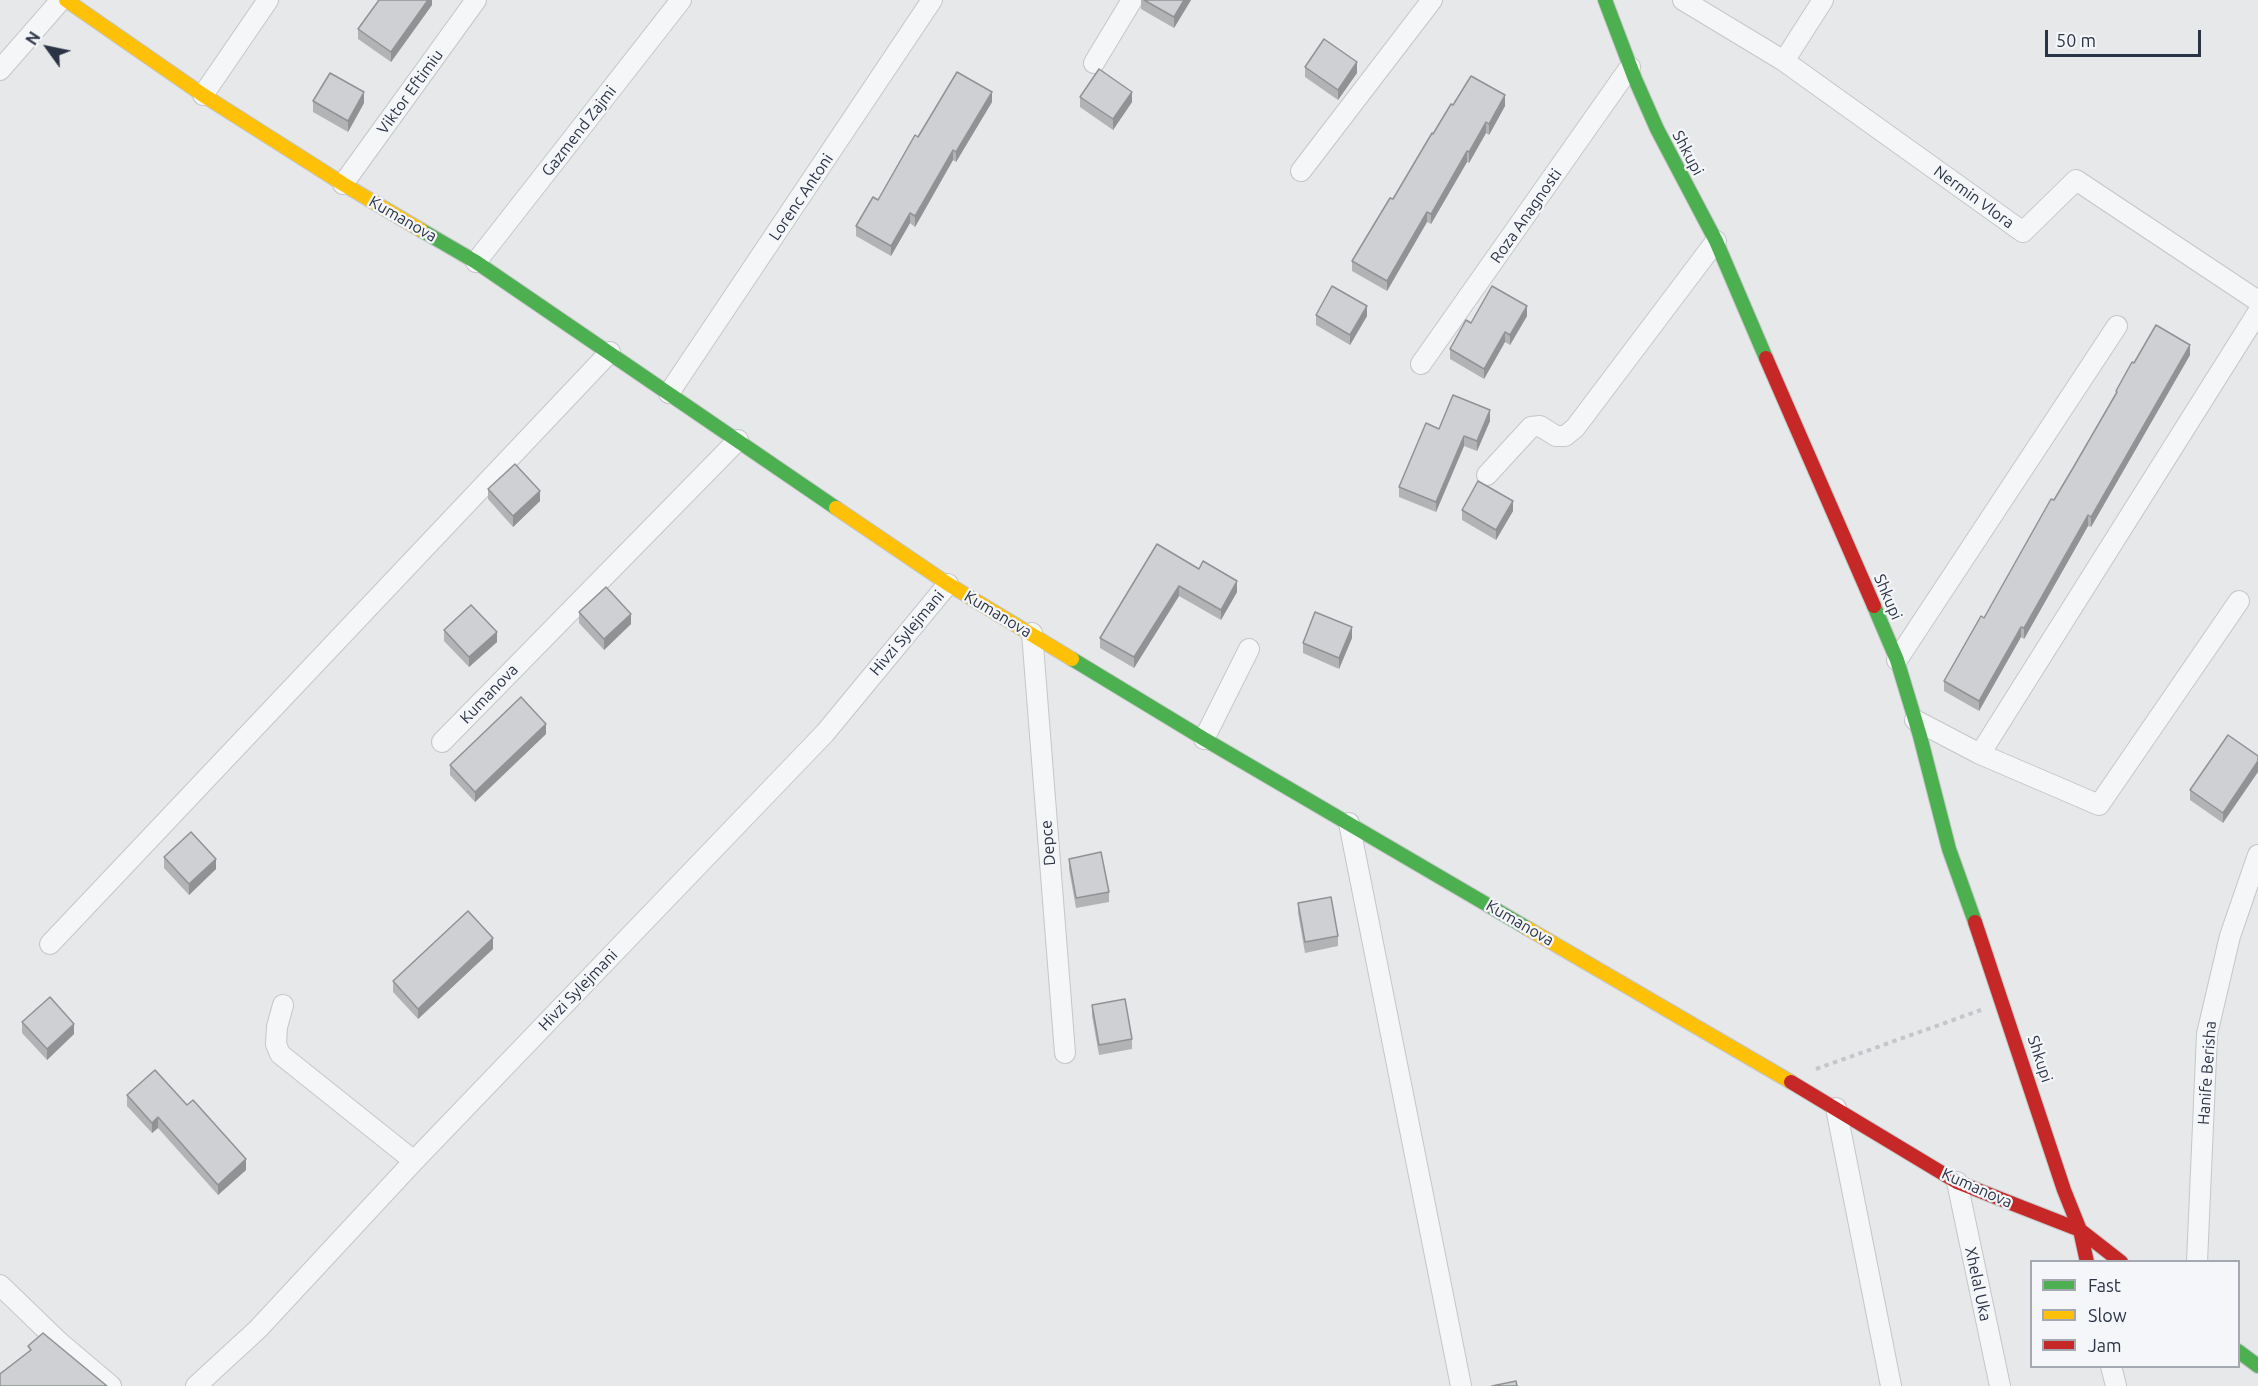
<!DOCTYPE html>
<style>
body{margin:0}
#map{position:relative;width:2258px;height:1386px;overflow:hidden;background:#e6e8ea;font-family:Ubuntu,sans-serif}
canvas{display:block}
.legend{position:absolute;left:2030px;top:1260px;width:210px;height:108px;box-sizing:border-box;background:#f4f6f9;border:2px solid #a4a8b1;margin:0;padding:8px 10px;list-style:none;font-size:18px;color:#2b3445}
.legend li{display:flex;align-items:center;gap:12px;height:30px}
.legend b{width:30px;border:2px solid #a4a8b1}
.north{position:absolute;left:18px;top:18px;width:60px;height:60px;-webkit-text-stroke:4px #f4f6f9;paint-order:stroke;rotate:303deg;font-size:16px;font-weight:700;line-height:24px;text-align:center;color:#2b3445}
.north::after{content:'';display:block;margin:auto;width:21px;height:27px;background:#2b3445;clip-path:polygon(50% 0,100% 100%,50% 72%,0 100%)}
.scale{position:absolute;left:2045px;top:30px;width:156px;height:27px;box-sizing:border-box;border:3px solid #2b3445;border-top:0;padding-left:8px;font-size:18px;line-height:21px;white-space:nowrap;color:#2b3445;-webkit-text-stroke:4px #f4f6f9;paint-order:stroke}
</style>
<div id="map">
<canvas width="2258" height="1386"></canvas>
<ul class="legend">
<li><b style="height:8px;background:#4caf50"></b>Fast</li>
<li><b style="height:8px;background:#ffc107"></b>Slow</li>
<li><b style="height:8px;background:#c62828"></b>Jam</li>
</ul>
<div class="north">N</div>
<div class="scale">50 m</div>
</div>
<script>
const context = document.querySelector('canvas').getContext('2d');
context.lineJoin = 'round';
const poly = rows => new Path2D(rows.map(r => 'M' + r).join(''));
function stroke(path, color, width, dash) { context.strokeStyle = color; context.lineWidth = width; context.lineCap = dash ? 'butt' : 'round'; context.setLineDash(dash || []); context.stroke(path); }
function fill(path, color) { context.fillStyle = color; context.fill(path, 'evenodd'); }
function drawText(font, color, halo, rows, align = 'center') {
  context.font = font + ' Ubuntu,sans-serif'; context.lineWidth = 4.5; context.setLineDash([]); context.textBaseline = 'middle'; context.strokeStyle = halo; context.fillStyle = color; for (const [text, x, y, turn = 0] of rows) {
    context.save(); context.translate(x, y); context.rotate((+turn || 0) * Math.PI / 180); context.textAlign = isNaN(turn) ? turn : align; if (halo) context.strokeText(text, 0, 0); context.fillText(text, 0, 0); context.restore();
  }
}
const street = poly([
 [1683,0,1784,61,2023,232,2076,180,2258,301],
 [1784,61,1823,0],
 [1094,63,1132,0],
 [0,70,61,0],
 [203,95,268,0],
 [1301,171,1432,0],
 [343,184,476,0],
 [476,262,681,0],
 [1421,364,1630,67],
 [669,393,932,0],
 [1487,475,1531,427,1540,426,1556,436,1565,436,1575,428,1716,241],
 [1032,633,1065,1053],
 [1897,660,2117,326],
 [1915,720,1980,754,2099,805,2239,601],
 [1204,739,1249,649],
 [442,742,738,440],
 [1980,754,2258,312],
 [1349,823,1461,1386],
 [50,944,610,352],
 [283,1005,277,1027,276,1044,280,1054,414,1161],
 [1836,1108,1891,1386],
 [1957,1182,2000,1386],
 [2197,1262,2207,1034,2230,936,2258,855],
 [0,1285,59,1342,111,1386],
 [2111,1366,2116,1386],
 [196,1386,258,1329,414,1161,825,733,948,584]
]);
const fast = poly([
 [1605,0,1635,79,1657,129,1716,241,1766,358],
 [421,230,476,262,836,508],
 [1874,606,1897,660,1920,736,1949,849,1975,922],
 [1072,659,1204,739,1527,928],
 [2238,1351,2258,1366]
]);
const slow = poly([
 [66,0,203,95,343,184,421,230],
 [836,508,948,584,1072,659],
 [1527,928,1791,1082]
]);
const jam = poly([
 [1766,358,1874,606],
 [1975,922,2064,1190,2080,1230,2087,1262],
 [1791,1082,1957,1182,2080,1230,2121,1262]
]);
stroke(street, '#c4c6c8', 22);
stroke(fast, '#c4c6c8', 16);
stroke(slow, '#c4c6c8', 16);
stroke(jam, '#c4c6c8', 16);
stroke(poly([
 [1816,1069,1981,1010]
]), '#c5c6ca', 4, [4.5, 4.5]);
stroke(street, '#f5f6f7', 20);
stroke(fast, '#4caf50', 14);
stroke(slow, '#ffc107', 14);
stroke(jam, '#c62828', 14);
fill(poly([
 [432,0,432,5,391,62,358,39,358,29],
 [1141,0,1191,0,1174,28,1141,9],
 [1305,67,1357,73,1338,100,1305,77],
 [1080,97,1132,102,1113,130,1080,107],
 [313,101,364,103,348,132,313,112],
 [992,102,956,162,953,160,915,227,910,223,891,256,856,236,856,226,878,200,918,137],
 [1453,105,1505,106,1489,135,1486,133,1469,163,1467,162,1431,224,1427,222,1387,291,1352,271,1352,261],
 [1316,315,1367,316,1350,345,1316,325],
 [1527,316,1510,345,1505,342,1484,379,1450,359,1450,349,1471,323],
 [2190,355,2091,527,2088,526,2024,639,2021,637,1979,711,1944,691,1944,681,1984,618,2116,395,2116,391,2134,363],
 [1490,421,1477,451,1464,446,1436,512,1399,497,1399,487,1439,429],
 [488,489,540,501,513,527,488,499],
 [1462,510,1513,511,1496,540,1462,520],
 [1157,544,1237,592,1221,620,1179,596,1134,668,1100,648,1100,638],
 [579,612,631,624,604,650,579,623],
 [444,630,497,642,469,667,444,641],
 [1352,638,1339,669,1303,653,1303,643],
 [546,734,475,802,450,775,450,765],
 [2228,735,2223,823,2190,800,2190,790],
 [164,857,216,869,189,895,164,868],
 [1069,859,1109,892,1109,902,1076,908,1069,869],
 [1298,903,1338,936,1338,946,1305,953,1298,913],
 [493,949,418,1019,393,992,393,981],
 [1092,1005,1132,1039,1132,1049,1099,1055,1092,1016],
 [22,1022,74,1034,47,1060,22,1033],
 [127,1095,187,1105,246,1170,218,1195,158,1128,152,1133,127,1106]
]), '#b1b3b5');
fill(poly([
 [428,0,432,0,432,5,391,62,391,52],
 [1184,0,1191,0,1174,28,1174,17],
 [1357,62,1357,73,1338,100,1338,90],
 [364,92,364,103,348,132,348,121],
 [992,92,992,102,956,162,956,152],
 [1132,92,1132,102,1113,130,1113,119],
 [1505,95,1505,106,1489,135,1489,124],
 [1486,122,1486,133,1469,163,1469,152],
 [953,150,953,160,915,227,915,216],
 [1467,151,1467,162,1431,224,1431,214],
 [1427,212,1427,222,1387,291,1387,281],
 [910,213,910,223,891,256,891,246],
 [1367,306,1367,316,1350,345,1350,335],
 [1527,306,1527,316,1510,345,1510,335],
 [1505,332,1505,342,1484,379,1484,369],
 [2190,345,2190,355,2091,527,2091,517],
 [1490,410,1490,421,1477,451,1477,441],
 [1464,436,1464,446,1436,512,1436,502],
 [540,491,540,501,513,527,513,516],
 [1513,501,1513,511,1496,540,1496,530],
 [2088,515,2088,526,2024,639,2024,628],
 [1237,581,1237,592,1221,620,1221,610],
 [1179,586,1179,596,1134,668,1134,657],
 [631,614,631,624,604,650,604,639],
 [1352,627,1352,638,1339,669,1339,658],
 [2021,627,2021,637,1979,711,1979,701],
 [497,632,497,642,469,667,469,657],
 [546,724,546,734,475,802,475,792],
 [2258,761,2258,772,2223,823,2223,813],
 [216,859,216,869,189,895,189,884],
 [493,938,493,949,418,1019,418,1009],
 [74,1024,74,1034,47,1060,47,1049],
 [158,1117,158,1128,152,1133,152,1123],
 [246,1159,246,1170,218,1195,218,1185]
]), '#909294');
const building = poly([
 [379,0,428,0,391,52,358,29,379,0],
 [1144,0,1184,0,1174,17,1144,0],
 [1324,39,1357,62,1338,90,1305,67,1324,39],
 [1099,69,1132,92,1113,119,1080,97,1099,69],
 [957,72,992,92,956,152,953,150,915,216,910,213,891,246,856,226,873,197,878,200,915,135,918,137,957,72],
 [330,73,364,92,348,121,313,101,330,73],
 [1471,76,1505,95,1489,124,1486,122,1469,152,1467,151,1431,214,1427,212,1387,281,1352,261,1390,198,1393,199,1432,133,1433,134,1451,104,1453,105,1471,76],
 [1332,286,1367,306,1350,335,1316,315,1332,286],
 [1492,286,1527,306,1510,335,1505,332,1484,369,1450,349,1466,320,1471,323,1492,286],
 [2156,325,2190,345,2091,517,2088,515,2024,628,2021,627,1979,701,1944,681,1981,616,1984,618,2051,499,2054,500,2073,468,2117,392,2116,391,2132,362,2134,363,2156,325],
 [1453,395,1490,410,1477,441,1464,436,1436,502,1399,487,1426,423,1439,429,1453,395],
 [515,464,540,491,513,516,488,489,515,464],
 [1478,481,1513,501,1496,530,1462,510,1478,481],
 [1157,544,1199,569,1203,561,1237,581,1221,610,1179,586,1134,657,1100,638,1157,544],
 [606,587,631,614,604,639,579,612,606,587],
 [471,605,497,632,469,657,444,630,471,605],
 [1315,612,1352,627,1339,658,1303,643,1315,612],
 [521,697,546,724,475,792,450,765,521,697],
 [2228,735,2258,756,2258,761,2223,813,2190,790,2228,735],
 [191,832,216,859,189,884,164,857,191,832],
 [1101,852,1109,892,1076,898,1069,859,1101,852],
 [1331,897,1338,936,1305,942,1298,903,1331,897],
 [468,911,493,938,418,1009,393,981,468,911],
 [50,997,74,1024,47,1049,22,1022,50,997],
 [1125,999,1132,1039,1099,1045,1092,1005,1125,999],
 [155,1070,187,1105,193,1100,246,1159,218,1185,158,1117,152,1123,127,1095,155,1070],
 [43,1333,107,1386,0,1386,0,1374,31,1350,28,1346,43,1333],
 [1516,1381,1517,1386,1492,1386,1516,1381]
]);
fill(building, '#ced0d3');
stroke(building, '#909294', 1.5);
drawText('16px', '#2b3445', '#f4f6f9', [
 ["Viktor Eftimiu",410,92,-54],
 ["Gazmend Zajmi",579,131,-52],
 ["Shkupi",1688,153,62],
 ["Lorenc Antoni",801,197,-56],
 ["Nermin Vlora",1974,197,36],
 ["Roza Anagnosti",1526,216,-55],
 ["Kumanova",403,219,30],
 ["Shkupi",1888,597,67],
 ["Kumanova",998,614,31],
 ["Hivzi Sylejmani",907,633,-50],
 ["Kumanova",489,694,-46],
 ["Depce",1048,843,-95],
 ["Kumanova",1520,923,30],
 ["Hivzi Sylejmani",578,990,-46],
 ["Shkupi",2040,1059,72],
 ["Hanife Berisha",2207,1073,-86],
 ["Kumanova",1977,1188,24],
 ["Xhelal Uka",1978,1284,78]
]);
</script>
